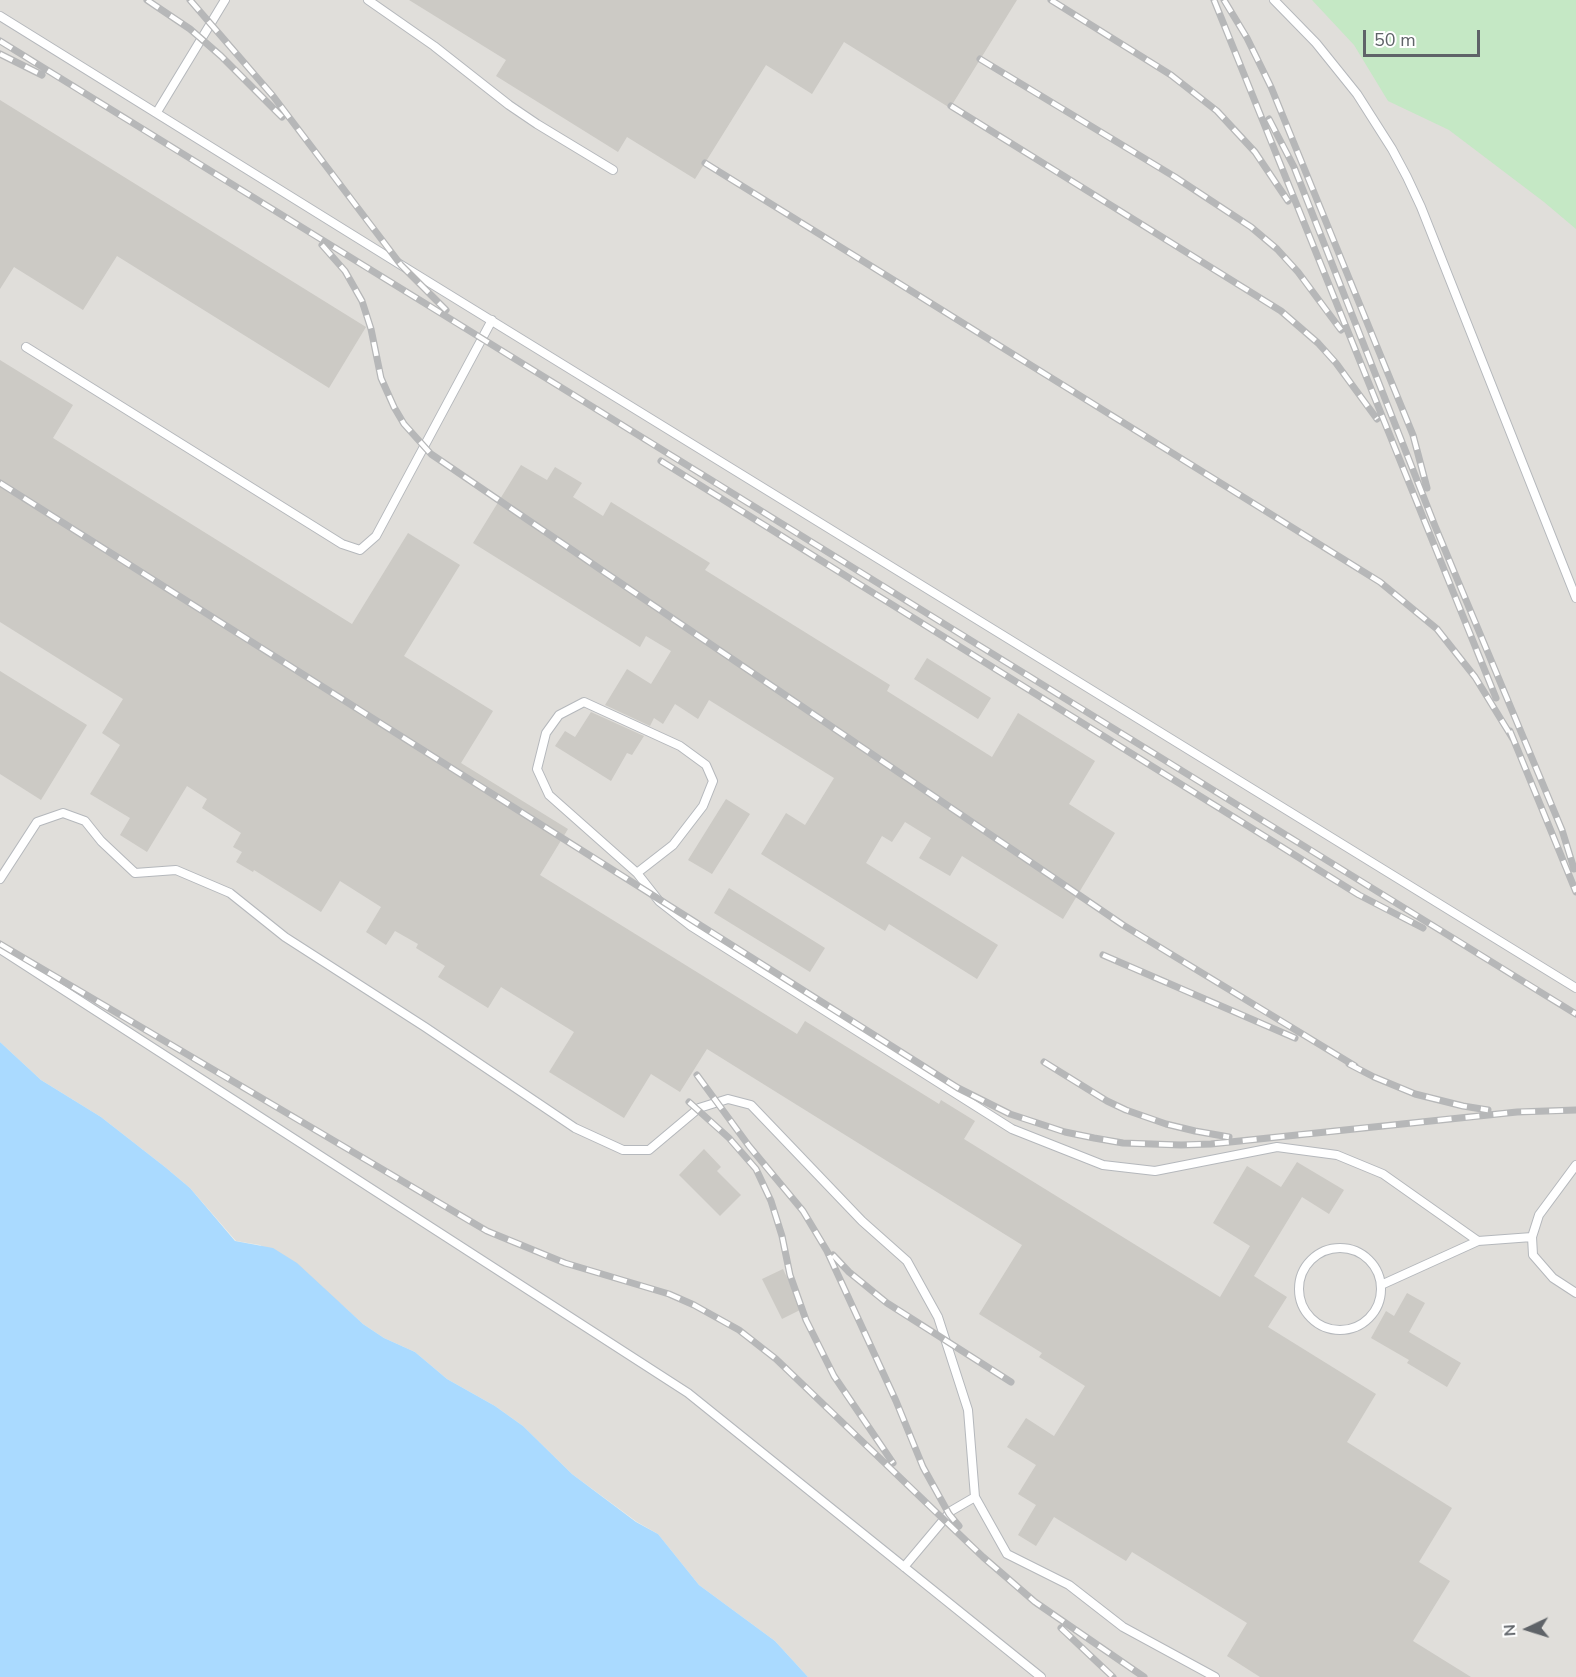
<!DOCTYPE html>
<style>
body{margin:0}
#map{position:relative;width:1576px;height:1677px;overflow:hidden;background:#f1efe8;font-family:"Nunito Sans",sans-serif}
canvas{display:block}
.north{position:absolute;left:1498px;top:1599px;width:60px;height:60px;-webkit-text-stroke:4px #fff;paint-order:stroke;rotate:266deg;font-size:16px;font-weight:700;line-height:24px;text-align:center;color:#5f6368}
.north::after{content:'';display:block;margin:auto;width:21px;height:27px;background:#5f6368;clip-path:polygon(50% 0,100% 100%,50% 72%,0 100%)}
.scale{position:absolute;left:1363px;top:30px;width:117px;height:27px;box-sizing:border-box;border:3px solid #5f6368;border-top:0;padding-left:8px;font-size:18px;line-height:21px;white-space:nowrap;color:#5f6368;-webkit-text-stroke:4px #fff;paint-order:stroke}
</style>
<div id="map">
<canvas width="1576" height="1677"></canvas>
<div class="north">N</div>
<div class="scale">50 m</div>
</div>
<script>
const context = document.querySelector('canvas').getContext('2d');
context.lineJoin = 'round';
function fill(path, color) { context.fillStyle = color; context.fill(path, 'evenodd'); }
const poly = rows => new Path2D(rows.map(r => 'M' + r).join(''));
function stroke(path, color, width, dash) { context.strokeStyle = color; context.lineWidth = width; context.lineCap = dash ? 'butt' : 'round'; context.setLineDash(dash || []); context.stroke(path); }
fill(poly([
 [0,0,1576,0,1576,1677,808,1677,775,1641,699,1585,658,1534,637,1522,572,1474,523,1426,495,1406,447,1379,415,1352,384,1338,363,1324,342,1305,260,1245,236,1241,190,1188,165,1167,101,1117,41,1080,0,1042]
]), '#e0deda');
fill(poly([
 [1312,0,1576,0,1576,229,1544,202,1449,130,1388,101,1354,45]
]), '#c5e8c5');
fill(poly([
 [0,1042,41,1080,101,1117,165,1167,190,1188,235,1241,273,1248,297,1263,363,1324,384,1338,415,1352,447,1379,495,1406,523,1426,572,1474,636,1522,658,1534,699,1585,775,1641,808,1677,0,1677]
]), '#aadaff');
fill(poly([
 [409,0,1017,0,950,108,844,42,812,94,766,65,695,179,627,137,618,152,496,76,506,60],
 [0,100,366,327,329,388,117,256,83,310,14,267,0,289],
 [0,360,73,405,53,438,352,624,408,533,460,565,404,656,493,711,461,763,568,829,540,875,797,1034,805,1021,939,1104,941,1100,975,1121,964,1139,1220,1297,1250,1246,1213,1223,1247,1166,1281,1187,1297,1162,1344,1190,1329,1214,1302,1197,1254,1276,1287,1297,1268,1327,1376,1394,1347,1442,1452,1508,1419,1562,1450,1581,1413,1641,1471,1677,1260,1677,1227,1656,1247,1623,1132,1552,1126,1561,1054,1517,1036,1546,1018,1535,1036,1505,1018,1494,1036,1465,1007,1447,1026,1418,1054,1436,1085,1386,1039,1357,1042,1353,979,1314,1022,1245,707,1049,680,1092,651,1074,624,1118,549,1072,574,1032,501,987,488,1008,438,977,445,966,416,948,418,944,395,931,386,945,366,932,381,907,340,881,321,912,254,870,253,872,236,862,242,852,233,847,241,833,202,808,207,799,187,786,147,852,120,835,130,818,90,794,120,745,102,733,123,699,0,622],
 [521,465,547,480,555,467,582,483,573,497,603,516,611,502,710,563,705,570,890,685,887,691,992,757,1018,713,1095,761,1069,804,1115,833,1063,919,962,856,950,876,919,858,931,838,905,822,892,842,882,836,866,863,998,945,977,979,889,924,885,931,761,854,786,813,805,825,834,778,709,700,698,719,675,704,663,724,654,718,650,726,605,705,627,669,651,684,671,651,646,636,640,647,473,543],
 [927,658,991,698,978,719,914,679],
 [0,671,87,725,41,800,0,774],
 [591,712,644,736,632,755,627,753,611,781,555,746,565,731,575,737],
 [726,799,750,814,712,874,688,860],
 [729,888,825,948,810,972,714,913],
 [704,1149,721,1167,717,1171,741,1195,720,1216,679,1175],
 [783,1269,802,1309,782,1319,762,1279],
 [1407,1293,1425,1303,1409,1332,1461,1363,1447,1387,1407,1363,1409,1360,1371,1338,1386,1311,1394,1316]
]), '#cccac5');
const service = poly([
 [368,0,434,46,509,105,537,124,613,170],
 [1274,0,1316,43,1357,94,1392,149,1407,177,1421,207,1576,598],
 [0,16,401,265,1576,988],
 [157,112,225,0],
 [26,347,342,544,360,550,376,536,492,320],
 [637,873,673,845,703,806,713,781,706,765,680,746,584,702,559,715,546,733,537,769,549,795,637,873,659,901,691,926,1012,1129,1103,1165,1155,1171,1277,1147,1337,1155,1383,1174,1478,1241,1532,1237],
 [0,879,37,822,63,813,85,821,101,841,135,873,176,870,230,893,285,937,425,1027,575,1128,623,1150,649,1150,699,1108,728,1099,751,1105,862,1221,907,1261,938,1317,968,1410,975,1497,1007,1554,1069,1585,1123,1627,1215,1677],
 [0,949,688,1393,1041,1677],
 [1576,1165,1539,1215,1532,1237,1533,1255,1553,1278,1576,1293],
 '1299 1289a41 41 0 1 1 82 0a41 41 0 1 1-82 0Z',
 [1381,1285,1478,1241],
 [904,1567,951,1511,975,1497]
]);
stroke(service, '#b5b8bc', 10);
stroke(service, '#fff', 8);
const rail = poly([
 [147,0,190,29,221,56,282,117],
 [190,0,273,96,401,265,446,310],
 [1051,0,1171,75,1217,111,1255,152,1288,201],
 [1214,0,1496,698],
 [1224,0,1247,38,1271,87,1413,435,1427,488],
 [0,41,1576,1014],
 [0,54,42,75],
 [980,59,1175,177,1251,227,1277,249,1298,272,1341,330],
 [951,106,1281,311,1318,343,1336,363,1377,419],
 [1269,119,1294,167,1435,526,1562,830,1574,869],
 [705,163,1380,582,1437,629,1475,677,1513,739],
 [322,245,345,271,362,301,371,329,381,378,394,407,404,424,431,454,1123,925,1355,1066],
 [661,461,1359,895,1423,928],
 [0,483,958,1088,1010,1114,1065,1132,1094,1138,1123,1143,1181,1145,1211,1144,1517,1112,1576,1110],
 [1510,731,1576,892],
 [0,944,487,1231,565,1263,669,1294,694,1305,739,1330,776,1359,983,1557,1035,1602,1144,1677],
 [1103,955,1295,1038],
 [1044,1062,1107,1101,1126,1110,1166,1124,1195,1131,1229,1137],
 [1349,1064,1374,1077,1415,1094,1463,1106,1488,1110],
 [697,1075,749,1146,803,1211,827,1251,896,1401,923,1467,949,1514,959,1526],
 [689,1102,729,1138,756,1169,771,1201,782,1236,790,1275,806,1320,834,1376,893,1463],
 [833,1255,849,1272,887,1303,1011,1382],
 [1061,1628,1113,1677]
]);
stroke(rail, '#b6b7b8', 7);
stroke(rail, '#fff', 4.5, [14]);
</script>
